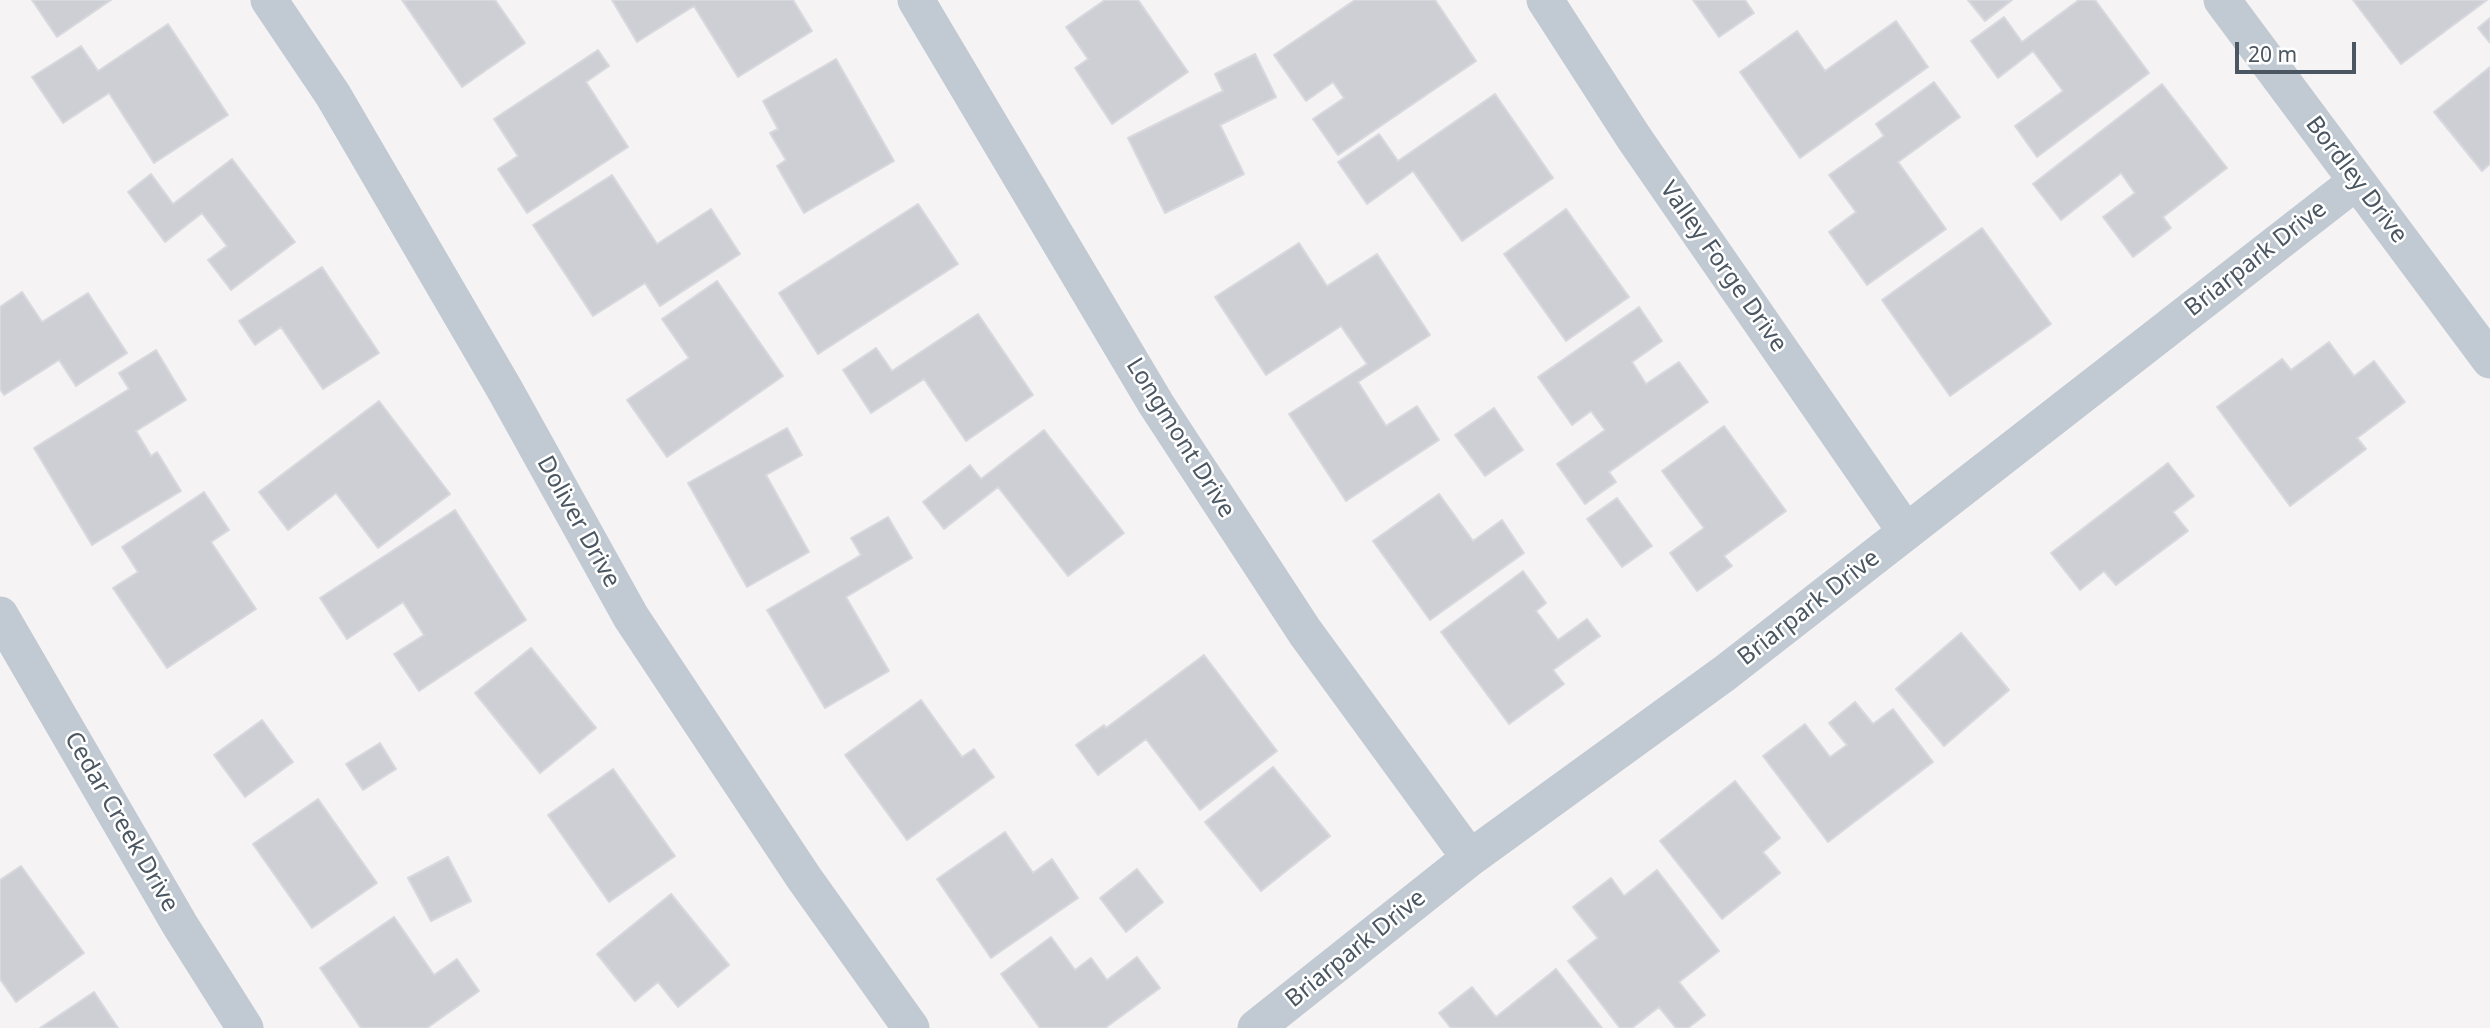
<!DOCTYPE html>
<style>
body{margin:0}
#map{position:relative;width:2490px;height:1028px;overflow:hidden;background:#f5f3f3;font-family:"Noto Sans",sans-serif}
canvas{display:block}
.scale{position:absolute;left:2235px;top:42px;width:121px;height:32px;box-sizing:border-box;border:4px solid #4a5661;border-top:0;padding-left:9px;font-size:21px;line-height:24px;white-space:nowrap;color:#4a5661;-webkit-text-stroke:5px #fff;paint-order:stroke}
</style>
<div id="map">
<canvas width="2490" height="1028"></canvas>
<div class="scale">20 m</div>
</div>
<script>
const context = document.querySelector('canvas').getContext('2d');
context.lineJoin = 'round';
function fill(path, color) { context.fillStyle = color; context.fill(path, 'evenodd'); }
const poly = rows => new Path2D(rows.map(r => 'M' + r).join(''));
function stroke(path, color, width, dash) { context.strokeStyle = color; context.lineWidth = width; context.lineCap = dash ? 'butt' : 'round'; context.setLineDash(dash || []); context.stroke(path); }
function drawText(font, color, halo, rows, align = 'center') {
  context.font = font + ' "Noto Sans",sans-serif'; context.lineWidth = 5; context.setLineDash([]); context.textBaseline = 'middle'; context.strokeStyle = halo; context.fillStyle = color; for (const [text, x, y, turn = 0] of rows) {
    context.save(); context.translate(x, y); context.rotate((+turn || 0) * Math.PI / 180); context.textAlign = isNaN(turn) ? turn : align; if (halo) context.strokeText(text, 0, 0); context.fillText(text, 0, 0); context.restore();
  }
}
const building = poly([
 [32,0,111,0,57,37,32,0],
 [402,0,495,0,525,43,462,87,402,0],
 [612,0,793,0,812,31,738,77,694,6,637,42,612,0],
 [1105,0,1138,0,1188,72,1112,124,1075,68,1088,59,1066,27,1105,0],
 [1355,0,1435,0,1476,61,1338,155,1313,119,1344,98,1333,82,1306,101,1274,55,1355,0],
 [1693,0,1745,0,1754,13,1719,37,1693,0],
 [1968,0,2012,0,1985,21,1968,0],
 [2079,0,2095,0,2149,73,2037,157,2015,126,2063,91,2033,51,1998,78,1971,41,2004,17,2022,42,2079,0],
 [2353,0,2487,0,2401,64,2353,0],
 [2490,18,2490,43,2478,28,2490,18],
 [1896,21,1928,67,1800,158,1740,72,1797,31,1825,71,1896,21],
 [168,24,228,115,154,163,109,93,63,123,32,77,81,46,98,71,168,24],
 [598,50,609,66,586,82,628,147,527,213,498,169,518,156,494,119,598,50],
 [1255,54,1276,97,1220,125,1244,174,1165,213,1128,138,1223,91,1215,74,1255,54],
 [836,59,894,161,804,213,777,166,786,160,770,133,778,129,763,101,836,59],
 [2490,67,2490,164,2482,171,2434,112,2490,67],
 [1934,82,1960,117,1898,162,1946,229,1867,285,1829,232,1856,212,1829,175,1884,136,1876,124,1934,82],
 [2162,84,2227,168,2163,217,2171,228,2133,257,2103,217,2135,193,2121,173,2061,220,2033,184,2162,84],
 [1495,94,1553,178,1462,241,1413,171,1367,204,1338,162,1379,134,1398,161,1495,94],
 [232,159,295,242,231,290,208,260,227,246,202,213,165,242,128,192,151,174,173,204,232,159],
 [612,175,657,244,711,209,740,254,660,306,645,283,593,316,533,225,612,175],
 [918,204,958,264,818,354,779,293,918,204],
 [1566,209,1629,297,1566,341,1504,254,1566,209],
 [1982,228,2051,324,1950,396,1882,300,1982,228],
 [1299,243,1327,286,1377,254,1430,335,1358,382,1386,426,1417,406,1439,440,1346,501,1289,414,1367,364,1341,326,1266,375,1215,297,1299,243],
 [322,267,379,353,323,389,281,327,255,345,239,321,322,267],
 [717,281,783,376,667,457,627,400,689,358,662,319,717,281],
 [22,292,42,322,88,293,127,353,76,386,59,360,4,395,0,389,0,307,22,292],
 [1639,307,1662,341,1632,362,1646,384,1679,362,1708,402,1609,472,1616,482,1585,504,1557,464,1605,430,1591,411,1572,425,1538,377,1639,307],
 [978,314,1033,395,966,441,924,379,871,413,843,370,876,348,892,371,978,314],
 [2329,342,2354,376,2374,361,2405,402,2357,438,2366,449,2290,506,2217,407,2282,359,2291,370,2329,342],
 [156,350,186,400,136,431,151,456,157,452,181,491,92,545,34,448,129,389,119,373,156,350],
 [379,401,450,494,378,548,336,493,288,530,259,492,379,401],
 [1494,408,1523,450,1485,476,1455,435,1494,408],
 [1724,426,1786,511,1724,556,1732,566,1697,591,1670,553,1704,528,1662,471,1724,426],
 [787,428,802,455,766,475,809,552,747,587,688,483,787,428],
 [1044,430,1124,533,1068,576,998,487,944,529,923,502,970,465,981,479,1044,430],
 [2168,463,2194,496,2173,512,2188,531,2116,585,2104,571,2080,590,2051,553,2168,463],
 [204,492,229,530,211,542,256,609,167,668,113,588,138,572,122,547,204,492],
 [1439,494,1473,541,1502,520,1524,553,1430,620,1373,541,1439,494],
 [1617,498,1652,546,1622,567,1587,519,1617,498],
 [455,510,526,620,419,691,394,654,424,635,403,602,347,639,320,598,455,510],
 [888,517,912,558,846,597,889,671,825,708,767,610,861,555,851,538,888,517],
 [1523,571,1546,603,1536,611,1558,640,1587,619,1600,636,1553,670,1564,684,1509,724,1441,632,1523,571],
 [1961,633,2009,690,1944,746,1896,689,1961,633],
 [531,648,596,728,540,773,475,693,531,648],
 [1204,655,1277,751,1200,810,1146,739,1098,775,1076,745,1104,725,1106,728,1204,655],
 [921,700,962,757,974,749,994,777,907,840,845,755,921,700],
 [1855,702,1873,724,1893,709,1933,762,1828,842,1763,756,1805,724,1830,757,1847,745,1829,723,1855,702],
 [262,720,293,762,245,797,214,755,262,720],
 [380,743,396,769,363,790,346,764,380,743],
 [1273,767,1330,836,1261,891,1205,822,1273,767],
 [613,769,675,856,609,902,548,815,613,769],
 [1735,781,1780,838,1763,852,1780,873,1722,919,1660,841,1735,781],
 [318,799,377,883,312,928,253,844,318,799],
 [1005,832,1033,873,1052,859,1078,898,991,958,937,879,1005,832],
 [448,857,471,901,431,921,408,878,448,857],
 [21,866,84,953,16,1002,0,979,0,880,21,866],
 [1137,869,1163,902,1126,932,1100,898,1137,869],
 [1657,870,1719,951,1679,982,1705,1015,1688,1028,1676,1028,1659,1007,1632,1028,1620,1028,1568,961,1598,938,1573,907,1611,878,1624,896,1657,870],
 [671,894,729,965,678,1007,658,982,635,1001,597,954,671,894],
 [394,917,434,975,457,959,479,991,427,1028,361,1028,320,968,394,917],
 [1051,937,1075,970,1091,958,1107,980,1137,957,1160,988,1105,1028,1040,1028,1001,974,1051,937],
 [1556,969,1602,1028,1451,1028,1439,1013,1472,987,1496,1017,1556,969],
 [94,992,118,1028,40,1028,94,992]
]);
fill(building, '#cdcfd5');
stroke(building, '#d7d9de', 2);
stroke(poly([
 [269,0,333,95,505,390,631,617,804,878,911,1028],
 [916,0,1156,404,1305,632,1470,858],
 [1545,0,1634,138,1906,532],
 [2222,0,2490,360],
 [0,615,180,925,245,1028],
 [1256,1028,1470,858,1725,673,2357,181]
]), '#c1cad2', 37);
drawText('24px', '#4a5661', '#fff', [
 ["Bordley Drive",2356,180,53],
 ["Briarpark Drive",2256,259,-38],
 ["Valley Forge Drive",1723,267,55],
 ["Longmont Drive",1180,438,58],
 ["Doliver Drive",578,522,61],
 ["Briarpark Drive",1809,608,-38],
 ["Cedar Creek Drive",121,822,60],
 ["Briarpark Drive",1356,949,-39]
]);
</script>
